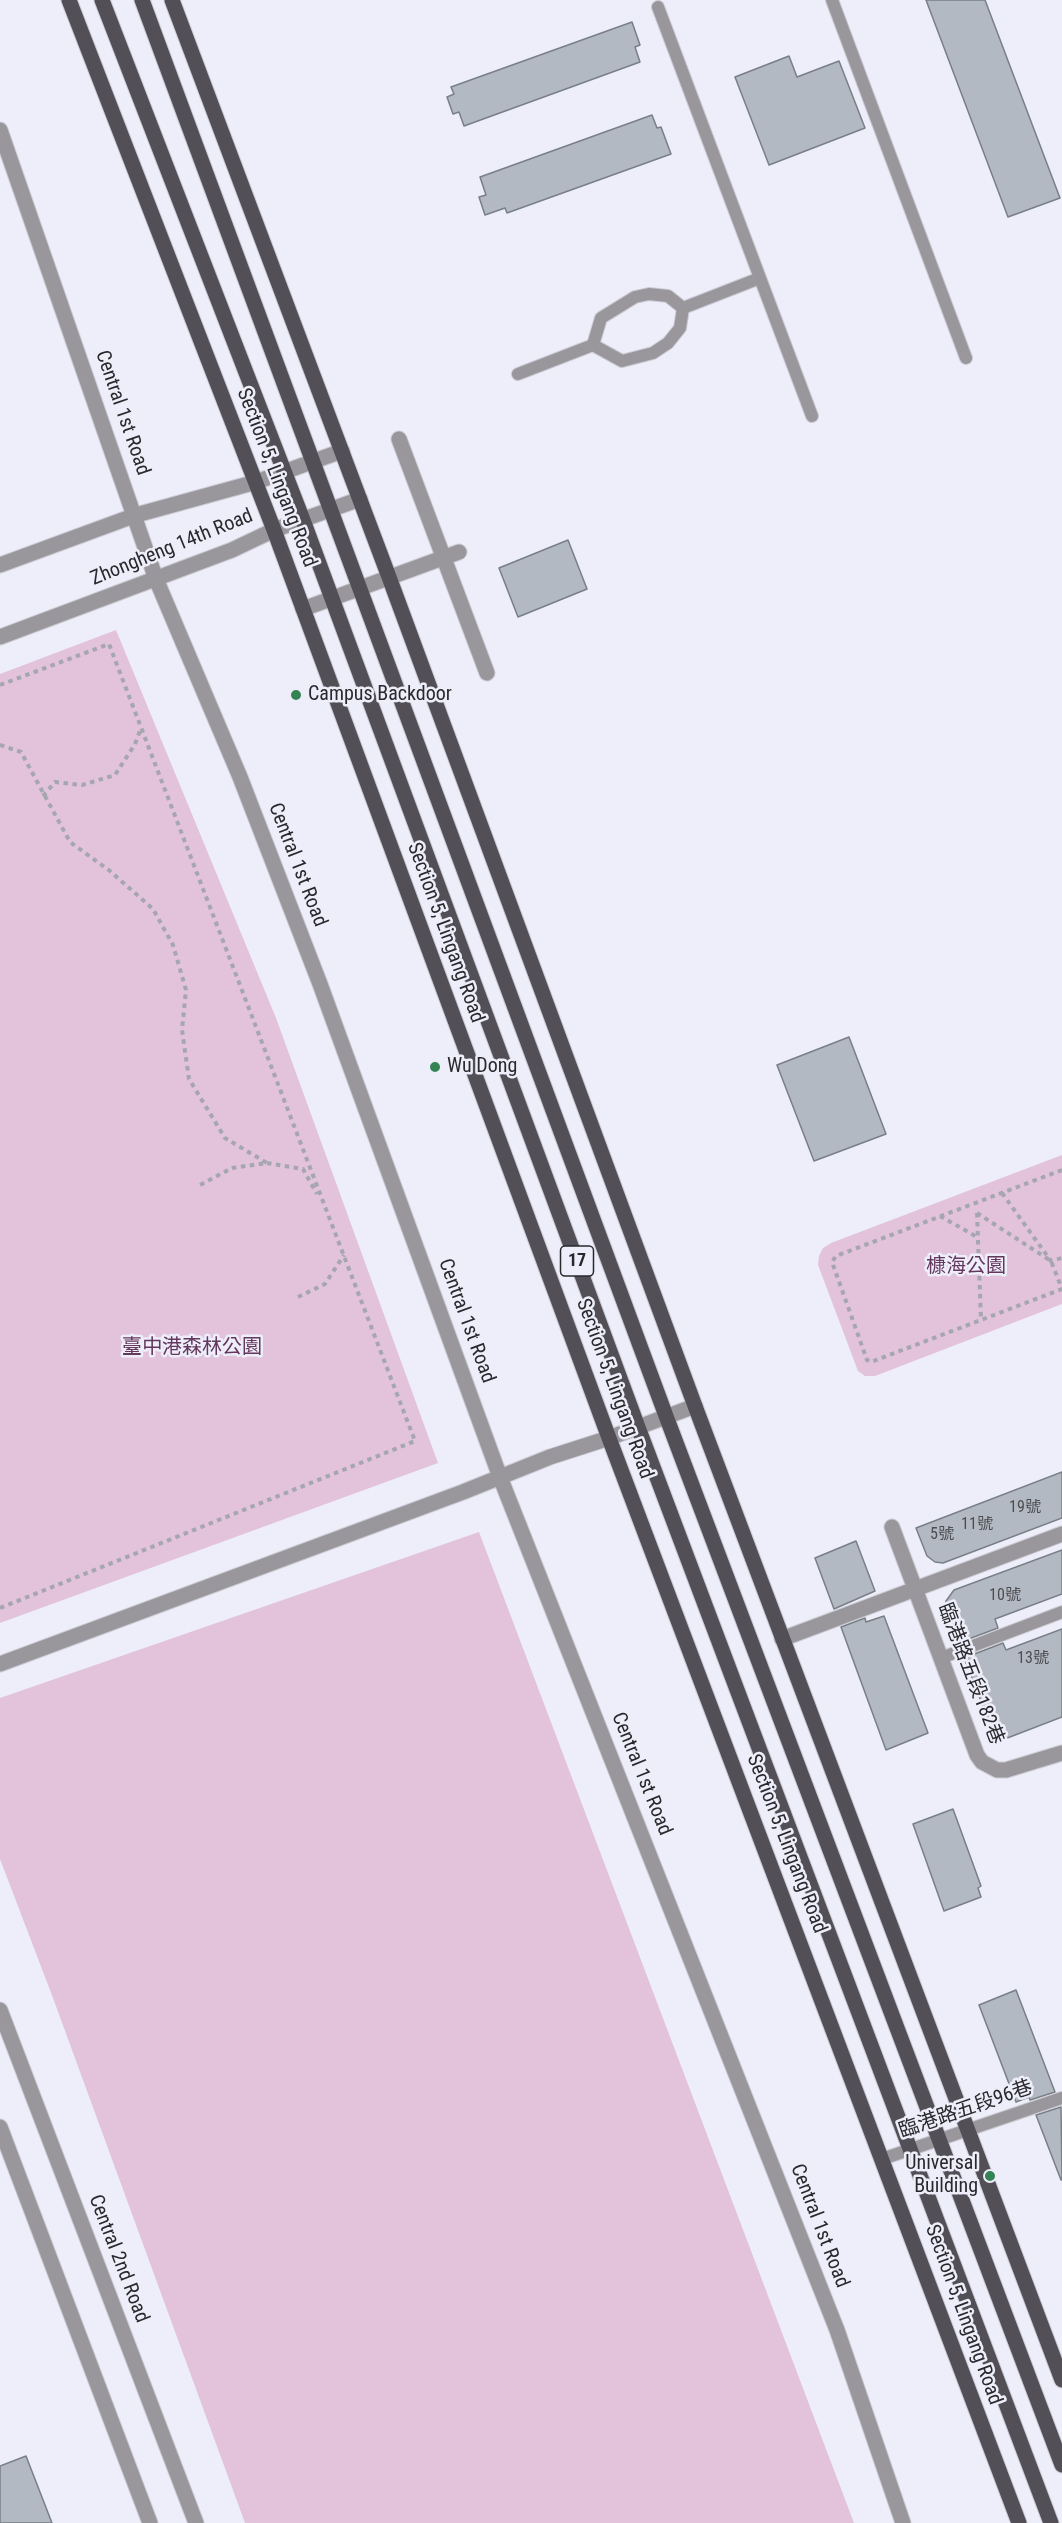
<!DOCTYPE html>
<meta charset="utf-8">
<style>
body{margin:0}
canvas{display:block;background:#edeef9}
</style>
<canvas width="1062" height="2523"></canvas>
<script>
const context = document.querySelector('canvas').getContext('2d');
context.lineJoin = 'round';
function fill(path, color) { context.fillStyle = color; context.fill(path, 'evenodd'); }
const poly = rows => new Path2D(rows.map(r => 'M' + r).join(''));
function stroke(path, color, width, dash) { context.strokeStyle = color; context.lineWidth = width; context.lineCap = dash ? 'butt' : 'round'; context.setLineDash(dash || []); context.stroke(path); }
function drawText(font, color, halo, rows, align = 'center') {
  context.font = font + ' "Roboto Condensed","Noto Sans TC",sans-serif'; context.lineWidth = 5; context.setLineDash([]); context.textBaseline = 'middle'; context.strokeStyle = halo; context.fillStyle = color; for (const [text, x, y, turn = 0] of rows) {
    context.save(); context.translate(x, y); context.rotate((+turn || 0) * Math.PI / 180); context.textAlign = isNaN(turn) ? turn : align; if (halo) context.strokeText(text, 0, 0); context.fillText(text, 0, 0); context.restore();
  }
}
fill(poly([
 [116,630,276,1018,438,1463,0,1623,0,674],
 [1062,1155,1062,1304,875,1376,865,1376,858,1371,818,1265,819,1256,823,1248,831,1243],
 [479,1532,854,2523,245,2523,53,1998,0,1859,0,1698]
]), '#e2c3db');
const building = poly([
 [926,0,985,0,1060,198,1008,217,926,0],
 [632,22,640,45,635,47,640,62,464,126,459,112,453,114,447,97,454,94,451,87,632,22],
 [789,56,797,77,839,61,865,128,769,165,735,77,789,56],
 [652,115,657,128,661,127,671,154,507,213,505,208,485,215,479,197,486,195,480,177,652,115],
 [568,540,587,589,518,617,499,568,568,540],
 [849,1037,886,1134,814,1161,777,1065,849,1037],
 [1062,1472,1062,1518,943,1563,935,1562,927,1556,916,1528,1062,1472],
 [856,1541,875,1591,834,1609,815,1558,856,1541],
 [1062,1550,1062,1594,995,1619,998,1628,958,1643,945,1607,946,1601,954,1590,1062,1550],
 [884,1616,928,1733,886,1750,841,1627,865,1618,866,1622,884,1616],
 [1062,1629,1062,1717,997,1742,964,1658,1003,1643,1006,1650,1062,1629],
 [953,1809,981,1886,978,1888,981,1897,944,1911,913,1824,953,1809],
 [1016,1990,1055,2092,1030,2100,1029,2097,1016,2102,979,2005,1016,1990],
 [1061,2107,1062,2180,1061,2180,1036,2115,1061,2107],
 [26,2456,52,2523,0,2523,0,2466,26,2456]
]);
fill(building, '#b3b9c2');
stroke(building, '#797f87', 1.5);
const service = poly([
 [832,0,966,358],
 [658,7,812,416],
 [683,308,760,278],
 [593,345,601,318,635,297,649,294,668,296,683,308],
 [518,374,593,345,622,361,653,353,668,343,680,328,683,308],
 [941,1658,1062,1612],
 [882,2159,1062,2098]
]);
const minor = poly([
 [0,130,156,579,240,777,320,984,500,1477,837,2330,903,2523],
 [399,439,487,673],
 [303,609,459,552],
 [892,1527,977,1755,982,1762,997,1770,1006,1770,1062,1753],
 [782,1639,1062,1534],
 [0,1664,463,1492,550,1457,609,1438,695,1406]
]);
const tertiary = poly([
 [0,565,136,515,256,482,342,451],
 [0,637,232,550,274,530,360,499],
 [0,2010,196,2523],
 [0,2127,150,2523]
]);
const primary = poly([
 [69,0,274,530,609,1438,1019,2523],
 [102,0,303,520,638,1427,1051,2523],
 [142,0,666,1416,1062,2465],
 [172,0,389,577,695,1406,1062,2380]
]);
stroke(service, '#cacbd4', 14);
stroke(minor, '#cacbd4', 17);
stroke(tertiary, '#cacbd4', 17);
stroke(primary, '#cacbd4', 17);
stroke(poly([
 [0,685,109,644,415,1441,0,1608],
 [0,745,21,752,70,842,110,871,153,909,173,945,186,990,182,1030,189,1079,225,1138,267,1163,232,1168,200,1185],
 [43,796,55,782,82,785,115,775,135,744,141,728],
 [267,1163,303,1169,317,1194],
 [1062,1170,836,1256,832,1262,867,1360,871,1362,1062,1289],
 [1002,1193,1051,1261,1062,1258],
 [977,1213,1051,1261,1062,1289],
 [977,1213,981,1320],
 [940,1216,977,1237],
 [298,1297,325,1284,344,1255]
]), '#a5a6af', 4, [4.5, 4.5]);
stroke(service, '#99979b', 12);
stroke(minor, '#99979b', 15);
stroke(tertiary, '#99979b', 15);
stroke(primary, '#534f56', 15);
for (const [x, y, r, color] of [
 [296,695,6,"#348353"],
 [435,1067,6,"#348353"],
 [990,2176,6,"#348353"]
]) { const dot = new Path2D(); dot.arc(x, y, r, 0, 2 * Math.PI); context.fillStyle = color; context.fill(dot); stroke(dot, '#edeef9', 2); }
drawText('16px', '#4c4d52', null, [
 ["19號",1025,1508],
 ["11號",977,1525],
 ["5號",942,1535],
 ["10號",1005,1596],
 ["13號",1033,1659]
]);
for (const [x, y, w] of [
 [577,1261,33]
]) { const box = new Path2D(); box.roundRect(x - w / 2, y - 15, w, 30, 4.5); context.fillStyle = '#edeef9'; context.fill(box); stroke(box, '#29292d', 1.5); }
drawText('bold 18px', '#29292d', null, [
 ["17",577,1261]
]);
drawText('20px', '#29292d', '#edeef9', [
 ["Central 1st Road",122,413,71],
 ["Section 5, Lingang Road",276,478,69],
 ["Zhongheng 14th Road",172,548,-22],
 ["Central 1st Road",297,865,69],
 ["Section 5, Lingang Road",445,933,70],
 ["Central 1st Road",466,1321,70],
 ["Section 5, Lingang Road",614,1389,70],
 ["臨港路五段182巷",970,1674,69],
 ["Central 1st Road",641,1774,68],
 ["Section 5, Lingang Road",786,1844,69],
 ["臨港路五段96巷",966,2110,-19],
 ["Central 1st Road",819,2226,69],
 ["Central 2nd Road",118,2259,69],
 ["Section 5, Lingang Road",963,2315,70]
]);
drawText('20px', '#29292d', '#edeef9', [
 ["Campus Backdoor",308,695],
 ["Wu Dong",447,1067],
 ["Universal",978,2164,"right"],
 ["Building",978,2187,"right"]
], 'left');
drawText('20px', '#64375d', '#edeef9', [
 ["槺海公園",966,1267],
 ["臺中港森林公園",192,1348]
]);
</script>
